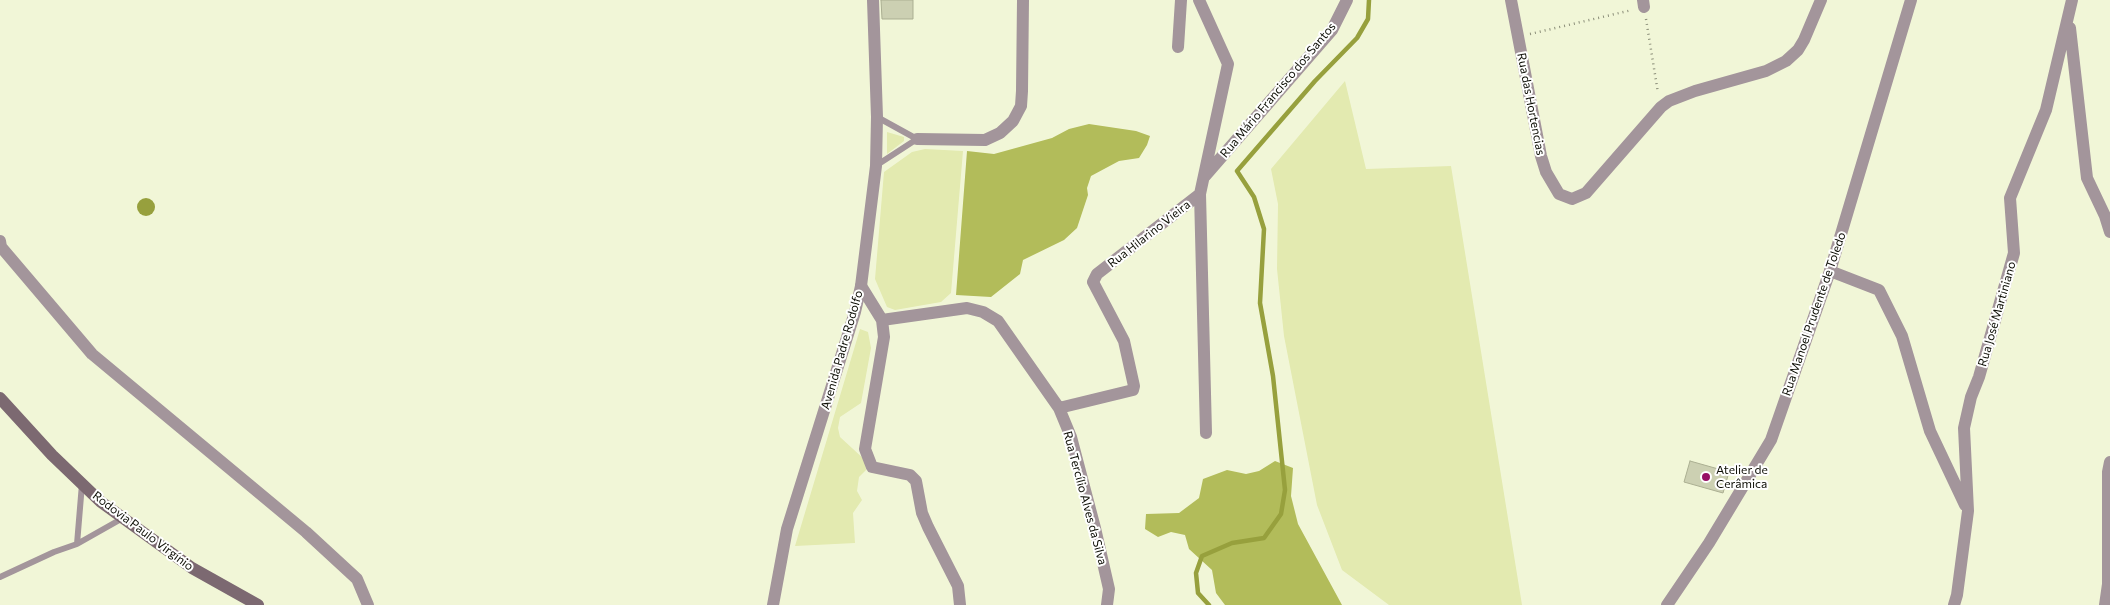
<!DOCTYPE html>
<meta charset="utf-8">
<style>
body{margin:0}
canvas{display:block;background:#f1f6d7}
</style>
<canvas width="2110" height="605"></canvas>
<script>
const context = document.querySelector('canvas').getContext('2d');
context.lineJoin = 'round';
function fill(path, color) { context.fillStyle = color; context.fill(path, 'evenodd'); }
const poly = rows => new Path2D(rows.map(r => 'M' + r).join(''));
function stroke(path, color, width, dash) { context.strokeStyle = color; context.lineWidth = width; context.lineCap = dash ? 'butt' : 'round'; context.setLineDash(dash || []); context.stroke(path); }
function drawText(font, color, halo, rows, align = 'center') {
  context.font = font + ' Commissioner,sans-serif'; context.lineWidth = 4; context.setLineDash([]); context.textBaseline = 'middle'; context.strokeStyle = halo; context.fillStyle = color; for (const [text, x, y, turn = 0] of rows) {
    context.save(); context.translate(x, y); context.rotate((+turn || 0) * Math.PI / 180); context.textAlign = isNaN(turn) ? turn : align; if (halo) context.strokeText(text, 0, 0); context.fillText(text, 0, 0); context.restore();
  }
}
fill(poly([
 [1345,81,1366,169,1451,166,1522,605,1389,605,1342,570,1317,505,1284,336,1277,269,1278,204,1271,169],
 [887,132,904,137,904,141,887,154],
 [925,149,963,151,951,293,941,302,895,310,887,307,875,279,884,172,912,152],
 [860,329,868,332,871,348,861,403,840,417,838,428,840,437,865,460,866,470,859,477,857,491,862,500,853,513,855,543,795,546]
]), '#e3eab0');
fill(poly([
 [1089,124,1136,131,1150,136,1147,145,1139,158,1119,161,1091,176,1087,188,1088,195,1077,228,1064,240,1023,260,1020,274,991,297,956,295,967,151,994,154,1052,138,1069,129],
 [1275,461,1293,468,1291,496,1298,524,1342,605,1225,605,1216,593,1212,570,1189,549,1185,535,1171,532,1158,537,1145,529,1146,514,1179,513,1199,498,1203,479,1227,470,1246,474,1259,471]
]), '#b2bc5a');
fill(poly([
 '137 207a9 9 0 1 1 18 0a9 9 0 1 1-18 0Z'
]), '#97a03d');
stroke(poly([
 [1209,605,1198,593,1196,573,1202,556,1232,543,1264,538,1281,514,1285,490,1273,376,1260,303,1264,229,1254,197,1237,171,1315,81,1357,38,1368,19,1369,0]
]), '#97a03d', 4.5);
const building = poly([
 [881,0,913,0,913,19,882,19,881,0],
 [1690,461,1729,472,1723,493,1684,482,1690,461]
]);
fill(building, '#ccd0b2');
stroke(building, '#abaf92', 1);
stroke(poly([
 [1646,19,1658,93],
 [1530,34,1632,10]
]), '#8b8e79', 2.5, [1, 4]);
stroke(poly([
 [877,165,917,139,877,117],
 [82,484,77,544,123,518],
 [0,577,54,552,77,544]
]), '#a3959b', 6);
stroke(poly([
 [1511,0,1541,156,1546,172,1559,194,1572,199,1586,193,1661,107,1669,101,1695,91,1766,71,1786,61,1798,50,1804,40,1821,0],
 [1643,0,1644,7],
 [2070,28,2087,178,2105,216,2110,232],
 [1178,47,1181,0],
 [917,139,985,140,1000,133,1013,121,1021,106,1022,91,1023,0],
 [1205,176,1332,30,1347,0],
 [1200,194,1206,433],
 [0,241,1,247,92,354,306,532,357,579,368,605],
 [1830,271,1879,290,1902,336,1930,431,1965,505],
 [861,286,882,320,884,337,865,449,872,467,910,475,916,481,922,513,928,527,958,586,960,605],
 [882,320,967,308,983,312,998,321,1059,408,1071,437,1095,528,1109,589,1107,605],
 [1059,408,1133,390,1134,386,1124,341,1093,282,1097,274,1200,194,1228,64,1199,0],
 [1954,605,1957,595,1968,511,1964,428,1971,397,1979,377,2014,253,2010,198,2046,110,2072,0],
 [2105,605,2108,584,2108,472,2110,462]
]), '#a3959b', 12);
stroke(poly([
 [773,605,787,529,855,312,861,286,876,166,877,117,873,0],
 [1667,605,1709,543,1771,440,1830,271,1911,0]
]), '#a3959b', 12);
stroke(poly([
 [0,398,52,455,101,502,192,568,258,605]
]), '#7c6971', 12);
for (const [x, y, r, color] of [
 [1706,477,5,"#970e64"]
]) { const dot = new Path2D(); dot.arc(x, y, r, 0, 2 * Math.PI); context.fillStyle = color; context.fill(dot); stroke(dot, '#fff', 2); }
drawText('12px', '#0c0d04', '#fff', [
 ["Rua Mário Francisco dos Santos",1278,90,-50],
 ["Rua das Hortencias",1531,104,79],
 ["Rua Hilarino Vieira",1149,234,-38],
 ["Rua Manoel Prudente de Toledo",1814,314,-71],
 ["Rua José Martiniano",1997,314,-74],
 ["Avenida Padre Rodolfo",842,350,-74],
 ["Rua Tercílio Alves da Silva",1085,498,75],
 ["Rodovia Paulo Virgínio",143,531,37]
]);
drawText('12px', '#0c0d04', '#fff', [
 ["Atelier de",1716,470],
 ["Cerâmica",1716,484]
], 'left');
</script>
